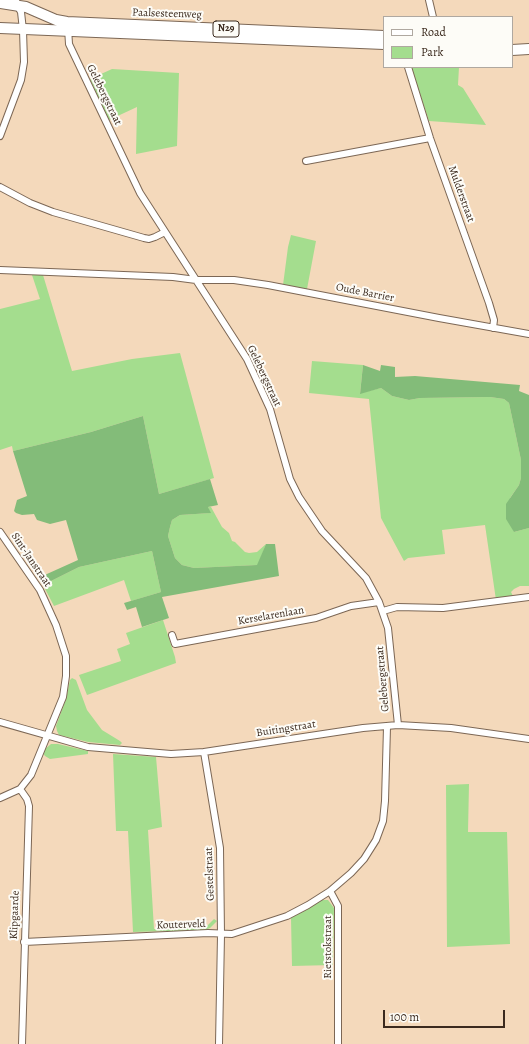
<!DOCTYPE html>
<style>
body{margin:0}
#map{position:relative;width:529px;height:1044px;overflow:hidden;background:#f4d9bb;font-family:Alegreya,serif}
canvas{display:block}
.legend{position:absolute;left:383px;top:16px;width:130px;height:52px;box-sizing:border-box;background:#fdfcf7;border:1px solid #afa8a0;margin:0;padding:5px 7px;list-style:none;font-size:12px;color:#3b2a1e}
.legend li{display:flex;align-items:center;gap:8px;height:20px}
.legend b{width:20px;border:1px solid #afa8a0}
.scale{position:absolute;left:383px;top:1010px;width:122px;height:18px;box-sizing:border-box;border:2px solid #3b2a1e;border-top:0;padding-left:5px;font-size:12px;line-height:14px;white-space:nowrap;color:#3b2a1e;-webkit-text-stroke:3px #fdfcf7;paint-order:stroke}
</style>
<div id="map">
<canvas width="529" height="1044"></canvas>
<ul class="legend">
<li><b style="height:5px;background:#fff"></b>Road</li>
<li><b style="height:11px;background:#a4dd8e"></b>Park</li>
</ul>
<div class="scale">100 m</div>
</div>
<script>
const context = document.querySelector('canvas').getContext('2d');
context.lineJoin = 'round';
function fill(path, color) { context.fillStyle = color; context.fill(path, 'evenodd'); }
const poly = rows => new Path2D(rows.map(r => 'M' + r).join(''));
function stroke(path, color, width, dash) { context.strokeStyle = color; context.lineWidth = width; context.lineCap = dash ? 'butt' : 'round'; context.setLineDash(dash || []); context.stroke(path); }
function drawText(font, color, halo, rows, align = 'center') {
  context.font = font + ' Alegreya,serif'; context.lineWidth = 4; context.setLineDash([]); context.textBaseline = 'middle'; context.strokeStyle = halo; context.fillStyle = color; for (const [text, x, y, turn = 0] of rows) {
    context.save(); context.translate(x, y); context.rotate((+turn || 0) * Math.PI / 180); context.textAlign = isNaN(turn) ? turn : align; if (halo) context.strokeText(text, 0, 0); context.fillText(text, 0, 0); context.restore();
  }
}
fill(poly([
 [411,67,459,67,458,85,463,88,486,125,429,121],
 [112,69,179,73,177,146,136,154,137,107,109,120,90,79],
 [291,235,316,241,307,289,283,285,288,247],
 [32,275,43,275,72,371,132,359,180,353,214,478,159,494,143,416,91,432,13,451,12,446,0,450,0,309,40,299],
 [312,361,363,365,360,393,381,388,392,396,409,400,420,398,490,397,504,399,509,403,521,460,521,478,519,485,510,498,514,532,529,528,529,586,520,586,514,589,511,592,513,596,496,600,485,525,442,530,445,554,408,558,404,561,381,518,369,399,309,393],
 [208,507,211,507,222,527,229,533,232,541,235,542,245,552,249,553,257,552,266,544,258,565,194,568,182,565,175,558,168,536,170,527,172,520,180,515,210,513],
 [152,551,161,592,131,601,124,580,54,606,43,585,79,567],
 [163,620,175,657,176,663,87,695,79,675,121,661,117,649,130,644,126,633],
 [72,678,76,680,87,710,102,730,120,741,122,743,120,745,88,742,59,735,57,731,56,726,66,699,70,680],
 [51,744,58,744,88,751,88,754,50,759,45,756,43,753,45,749],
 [113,754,156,757,162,827,148,830,154,929,206,927,214,919,217,921,210,928,205,930,133,932,128,831,116,831],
 [469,784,468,832,507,832,510,944,447,947,446,785],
 [322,900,328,900,334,908,333,965,292,966,291,918]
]), '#a4dd8e');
fill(poly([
 [363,365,380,371,381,365,395,367,395,377,415,376,520,385,519,391,529,395,529,528,514,532,506,519,506,504,519,485,521,478,521,460,509,403,504,399,490,397,420,398,409,400,392,396,381,388,360,394],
 [143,416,159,494,210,479,218,505,208,507,211,513,180,515,172,520,170,527,168,536,175,558,182,565,194,568,257,565,266,544,275,544,279,576,162,597,169,618,142,627,136,607,127,610,124,603,161,592,152,551,79,567,43,585,38,578,78,560,66,520,50,524,37,520,34,514,22,515,16,513,14,511,17,500,27,496,13,451,91,432]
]), '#83bc79');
const street = poly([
 [429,0,433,17],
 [68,28,69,44,140,193,247,359,270,409,290,479,299,497,322,531,366,578,379,602,388,628,398,725],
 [408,67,430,138,489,303,494,320,493,328],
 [0,136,21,80,24,62,23,30,21,12,17,5,16,0],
 [306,161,430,138],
 [0,187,30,203,53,212,144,238,149,239,155,237,165,232],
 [0,270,173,277,196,280,234,280,268,285,439,318,529,334],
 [0,532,40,590,56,625,66,656,66,676,63,697,31,775,20,789,0,798],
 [383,611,397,607,443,608,529,597],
 [172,635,175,644,316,618,351,606,379,602],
 [0,722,88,747,171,754,204,752,363,728,398,725,451,728,529,739],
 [204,752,220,848,221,935,219,1044],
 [20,789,27,799,29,806,22,1044],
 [330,891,338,906,338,1044],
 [24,942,208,933,232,934,287,916,308,905,330,891,351,873,364,859,376,840,383,821,385,801,387,727]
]);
const primary = poly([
 [0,3,26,7,56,20,67,22,384,36],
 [0,28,384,44],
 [512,50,529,49]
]);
stroke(street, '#7c6755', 8);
stroke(primary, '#7c6755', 12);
stroke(street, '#fff', 6);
stroke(primary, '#fff', 10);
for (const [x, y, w] of [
 [226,29,26]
]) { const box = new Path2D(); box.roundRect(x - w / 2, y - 8, w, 16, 3); context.fillStyle = '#fdfcf7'; context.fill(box); stroke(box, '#3b2a1e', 1); }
drawText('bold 10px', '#3b2a1e', null, [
 ["N29",226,29]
]);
drawText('11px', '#3b2a1e', '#fdfcf7', [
 ["Paalsesteenweg",167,14,2],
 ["Gelebergstraat",104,95,64],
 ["Mulderstraat",461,194,70],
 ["Oude Barrier",365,293,11],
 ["Gelebergstraat",264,376,65],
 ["Sint-Janstraat",31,560,56],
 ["Kerselarenlaan",271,616,-10],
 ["Gelebergstraat",383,679,-95],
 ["Buitingstraat",286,729,-9],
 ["Gestelstraat",210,874,-92],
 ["Klipgaarde",15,915,-88],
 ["Kouterveld",181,925,-2],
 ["Rietstokstraat",328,947,-90]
]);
</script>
